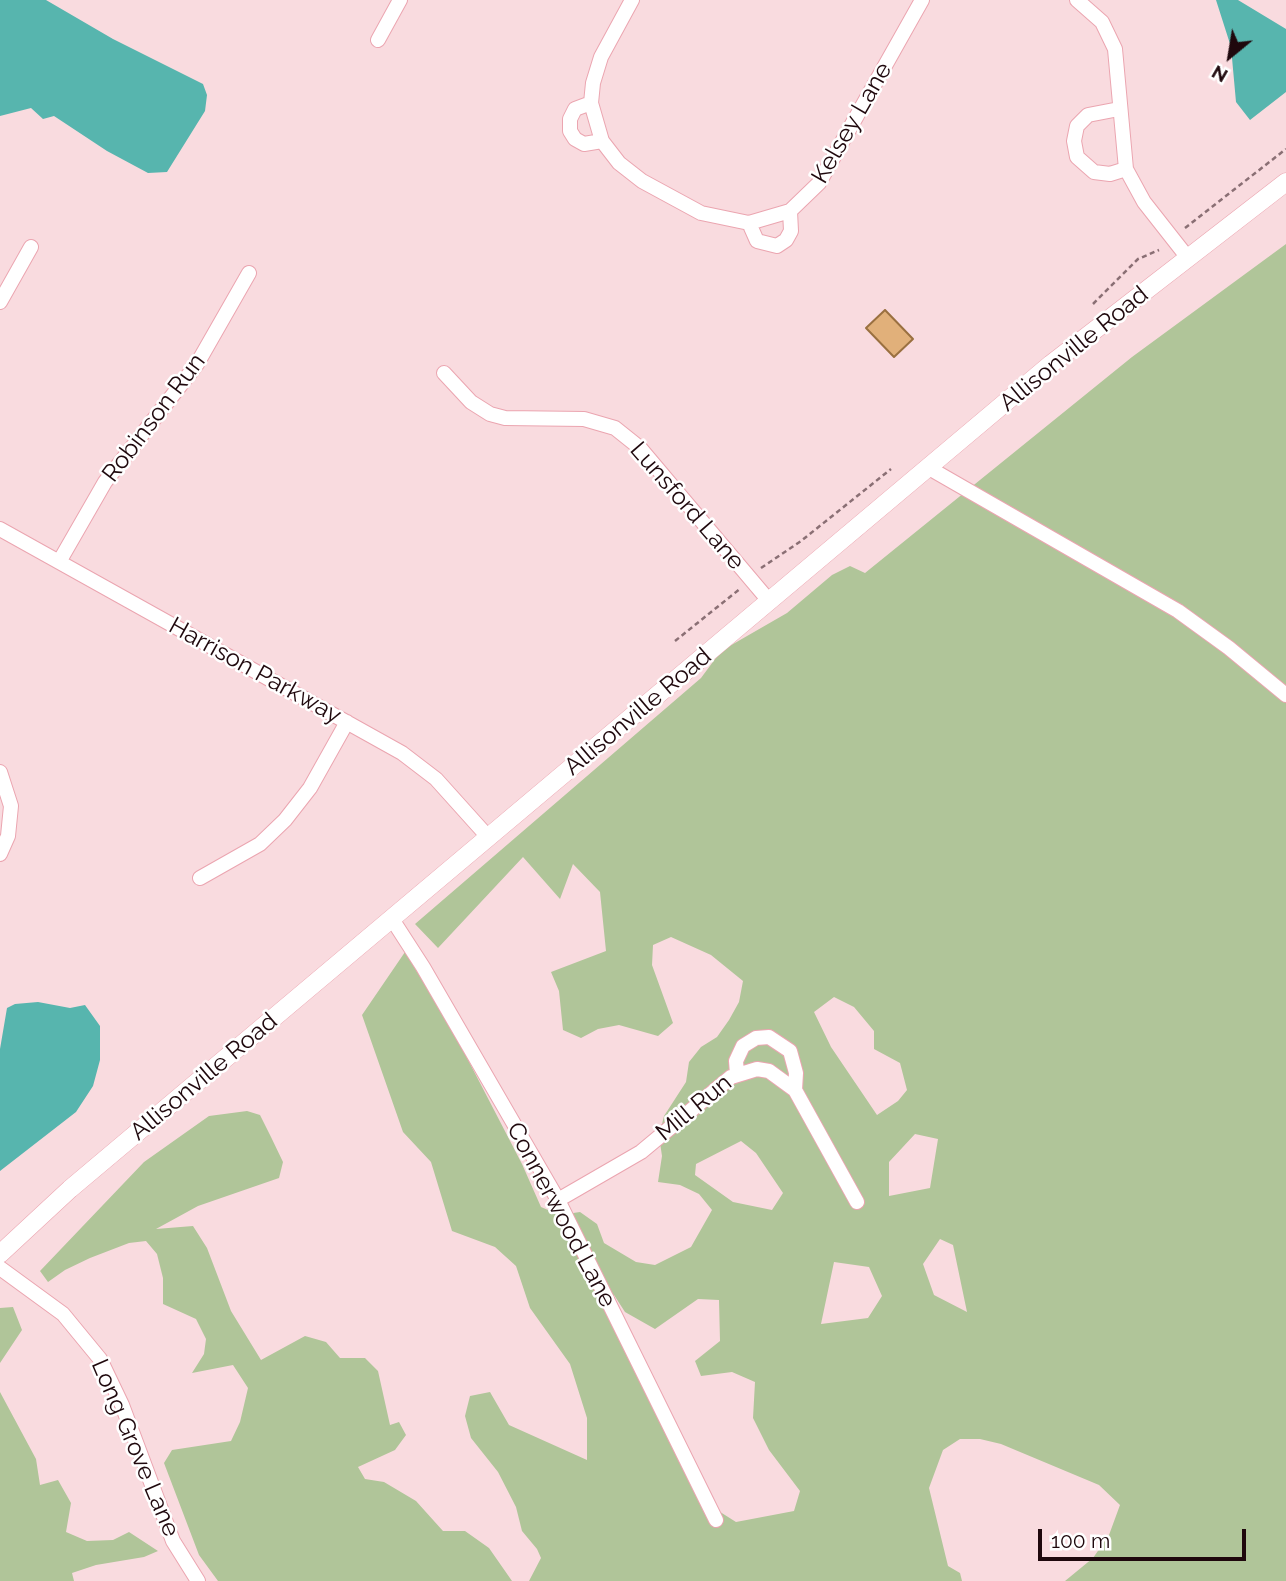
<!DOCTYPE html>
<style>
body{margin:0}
#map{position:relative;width:1286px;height:1581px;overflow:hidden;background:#f9dbdf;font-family:Raleway,sans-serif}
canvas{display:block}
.north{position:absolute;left:1195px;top:21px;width:70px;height:70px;-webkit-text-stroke:5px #fff;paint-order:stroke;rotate:210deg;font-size:19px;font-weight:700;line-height:28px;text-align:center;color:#1f080d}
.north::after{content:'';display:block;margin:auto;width:24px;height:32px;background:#1f080d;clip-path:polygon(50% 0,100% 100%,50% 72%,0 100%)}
.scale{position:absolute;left:1038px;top:1529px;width:208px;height:32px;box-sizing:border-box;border:4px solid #1f080d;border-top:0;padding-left:9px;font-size:21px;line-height:24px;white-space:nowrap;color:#1f080d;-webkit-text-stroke:5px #fff;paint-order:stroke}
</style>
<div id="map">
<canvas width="1286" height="1581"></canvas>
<div class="north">N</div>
<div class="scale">100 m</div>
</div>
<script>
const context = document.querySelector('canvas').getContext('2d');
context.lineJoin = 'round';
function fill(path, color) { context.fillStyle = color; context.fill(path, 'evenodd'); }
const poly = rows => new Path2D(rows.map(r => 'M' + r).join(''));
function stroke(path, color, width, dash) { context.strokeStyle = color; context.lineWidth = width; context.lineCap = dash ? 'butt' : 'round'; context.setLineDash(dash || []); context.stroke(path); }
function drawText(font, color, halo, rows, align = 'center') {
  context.font = font + ' Raleway,sans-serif'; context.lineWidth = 5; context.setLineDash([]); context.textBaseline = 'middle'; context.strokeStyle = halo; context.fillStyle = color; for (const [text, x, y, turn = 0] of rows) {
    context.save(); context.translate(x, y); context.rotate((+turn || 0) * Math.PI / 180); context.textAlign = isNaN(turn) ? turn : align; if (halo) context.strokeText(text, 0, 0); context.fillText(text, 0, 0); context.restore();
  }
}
fill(poly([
 [1286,244,1286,1581,1065,1581,1093,1558,1109,1535,1120,1505,1099,1485,1001,1444,980,1439,960,1439,943,1450,929,1488,948,1566,960,1573,962,1581,529,1581,541,1558,537,1549,522,1531,516,1507,498,1472,471,1438,465,1416,470,1396,490,1392,509,1425,587,1460,587,1418,570,1364,530,1308,516,1266,495,1247,452,1231,431,1162,403,1132,362,1015,405,952,451,1027,522,1164,541,1207,560,1215,580,1212,597,1224,604,1243,636,1262,655,1265,691,1247,712,1210,699,1194,680,1185,658,1182,662,1156,659,1136,664,1116,686,1082,689,1062,701,1047,717,1037,729,1020,739,1002,743,981,711,955,671,937,653,945,652,965,673,1023,658,1036,619,1025,598,1029,581,1038,563,1030,559,991,551,972,606,951,600,892,573,864,560,899,523,857,438,948,415,924,701,678,721,651,787,613,832,575,850,566,865,573,1132,357],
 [834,997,854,1007,874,1031,874,1049,900,1063,907,1090,898,1101,877,1115,831,1047,814,1012],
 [915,1134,938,1139,930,1188,889,1196,889,1162],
 [741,1141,756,1153,783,1193,772,1210,733,1202,695,1175,696,1164],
 [940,1239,953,1245,967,1312,934,1295,923,1264],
 [834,1262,869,1267,882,1296,868,1318,821,1324],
 [614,1295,625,1312,655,1329,698,1299,719,1300,720,1341,695,1361,701,1376,732,1372,755,1382,753,1418,769,1450,800,1491,794,1511,736,1522,717,1510,599,1297],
 [247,1111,260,1115,271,1137,283,1162,279,1178,198,1206,156,1229,193,1226,207,1248,231,1311,261,1360,305,1336,326,1342,340,1358,365,1358,378,1371,390,1425,399,1422,406,1435,395,1450,358,1467,365,1479,384,1482,416,1501,443,1531,465,1531,489,1548,512,1581,218,1581,199,1555,164,1463,172,1450,231,1441,240,1422,248,1388,233,1365,192,1373,204,1354,206,1339,196,1319,163,1304,163,1278,157,1254,146,1241,129,1243,90,1258,65,1270,48,1282,40,1271,144,1162,209,1116],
 [13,1307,22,1330,0,1363,0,1308],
 [0,1392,36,1459,40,1485,58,1480,71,1503,66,1532,87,1541,113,1540,129,1532,158,1551,144,1557,96,1565,72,1573,74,1581,0,1581]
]), '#b0c599');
fill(poly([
 [0,0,46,0,113,39,203,84,207,95,205,111,167,172,148,173,107,151,54,116,43,119,31,108,0,116],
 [1216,0,1238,0,1286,29,1286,92,1250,120,1236,102,1231,47],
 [38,1002,70,1008,85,1005,100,1026,100,1060,93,1086,76,1112,0,1171,0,1049,7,1008,15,1004]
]), '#57b5ae');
const building = poly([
 [885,310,913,339,894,357,866,328,885,310]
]);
fill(building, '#e1b07a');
stroke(building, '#9a7040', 2);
const minor = poly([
 [632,0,601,57,593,83,591,103,602,141,619,163,642,181,701,213,749,223,790,211,819,183,922,0],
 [1077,0,1102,22,1115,49,1126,169,1144,202,1188,258],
 [378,40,400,0],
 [591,103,575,109,570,119,570,131,575,139,584,144,602,141],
 [1119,109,1088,115,1077,126,1074,141,1077,157,1094,172,1110,174,1126,169],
 [749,223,757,241,777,246,786,240,791,231,790,211],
 [0,302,31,247],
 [444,373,471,402,490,414,505,418,584,419,615,428,640,448,770,602],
 [929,468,1178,611,1229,648,1286,695],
 [0,529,402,753,436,779,489,838],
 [59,562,105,482,197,364,249,273],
 [0,772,11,806,8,836,0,854],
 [200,878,260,844,285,820,310,788,347,722],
 [392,919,423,967,558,1200,716,1520],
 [737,1074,736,1061,743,1046,756,1038,769,1037,790,1051,796,1073,795,1090],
 [558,1200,641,1152,731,1077,757,1069,769,1071,795,1090,857,1202],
 [0,1268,63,1314,100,1359,122,1405,173,1541,198,1581]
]);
const major = poly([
 [0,1254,70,1189,1051,364,1286,182]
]);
stroke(minor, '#eba5b0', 16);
stroke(major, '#eba5b0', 19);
stroke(poly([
 [1185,228,1286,149],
 [1093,304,1138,259,1159,250],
 [761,568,801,541,891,469],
 [675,641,741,588]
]), '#8a6f74', 2.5, [5, 3.5]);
stroke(minor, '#fff', 14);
stroke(major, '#fff', 18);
drawText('24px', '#1f080d', '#fff', [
 ["Kelsey Lane",852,123,-60],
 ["Allisonville Road",1074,349,-39],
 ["Robinson Run",154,418,-53],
 ["Lunsford Lane",687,506,49],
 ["Harrison Parkway",255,671,29],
 ["Allisonville Road",638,712,-40],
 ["Allisonville Road",204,1077,-40],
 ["Mill Run",694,1108,-39],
 ["Connerwood Lane",561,1215,62],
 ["Long Grove Lane",135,1448,67]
]);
</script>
